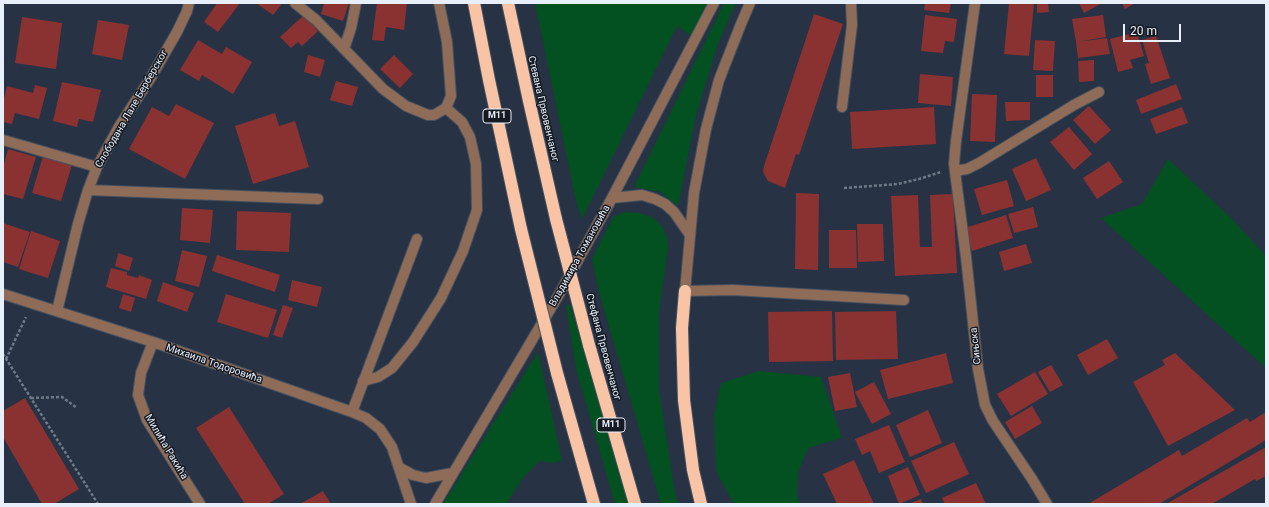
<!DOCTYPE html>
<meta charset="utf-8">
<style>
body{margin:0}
#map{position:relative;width:1269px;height:507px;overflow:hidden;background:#273344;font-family:Roboto,sans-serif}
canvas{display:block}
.frame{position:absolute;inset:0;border:4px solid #e7effa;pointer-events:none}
.scale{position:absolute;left:1123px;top:24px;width:58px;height:18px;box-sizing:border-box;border:2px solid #e7effa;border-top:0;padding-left:5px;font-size:12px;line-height:14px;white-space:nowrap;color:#e7effa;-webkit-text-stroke:3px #151a22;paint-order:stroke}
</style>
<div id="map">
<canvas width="1269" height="507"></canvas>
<div class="frame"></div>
<div class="scale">20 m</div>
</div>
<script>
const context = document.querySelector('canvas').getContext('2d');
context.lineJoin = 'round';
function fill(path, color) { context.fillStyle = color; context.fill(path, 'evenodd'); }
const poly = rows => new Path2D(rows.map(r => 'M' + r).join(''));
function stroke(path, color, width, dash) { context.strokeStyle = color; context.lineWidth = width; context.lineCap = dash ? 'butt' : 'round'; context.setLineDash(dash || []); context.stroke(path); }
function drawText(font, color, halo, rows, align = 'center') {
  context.font = font + ' Roboto,sans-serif'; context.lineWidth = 3; context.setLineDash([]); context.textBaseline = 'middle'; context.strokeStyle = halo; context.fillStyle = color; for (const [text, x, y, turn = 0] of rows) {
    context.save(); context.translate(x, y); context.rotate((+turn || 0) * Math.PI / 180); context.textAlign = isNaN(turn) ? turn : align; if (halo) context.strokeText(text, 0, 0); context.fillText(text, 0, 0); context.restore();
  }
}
fill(poly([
 [535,3,714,3,696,39,677,26,582,219,576,201],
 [724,3,736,3,717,46,696,115,678,206,660,192,634,187],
 [1168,159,1231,218,1266,256,1266,368,1101,218,1142,204],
 [624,212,640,213,653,218,662,226,667,237,668,246,659,313,659,390,674,487,678,504,661,504,599,292,592,259,613,217],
 [570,304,588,365,631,504,615,504,576,369,566,306],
 [538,352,562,460,553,463,539,461,523,478,506,504,443,504],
 [759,371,821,377,842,438,808,448,798,473,797,496,801,504,734,504,716,471,714,416,721,383]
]), '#035021');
fill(poly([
 [217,3,240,3,218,32,204,22],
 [256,3,278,3,281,5,273,15],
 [324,3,349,3,343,21,321,14],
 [377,3,407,3,404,30,386,27,384,41,372,40],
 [925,3,951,3,949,13,924,10],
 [1009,3,1034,3,1029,56,1004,54],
 [1037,3,1048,3,1049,12,1037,13],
 [1079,3,1102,3,1084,13],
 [1122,3,1135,3,1125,9],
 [814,14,843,24,799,155,796,154,785,188,768,181,763,172,764,166],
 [304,15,318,31,302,46,298,42,291,48,280,37],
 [925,15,957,19,954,42,945,41,943,53,921,51],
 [1103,15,1106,37,1076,42,1072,19],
 [22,17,62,23,56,69,15,63],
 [98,20,129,25,122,60,92,54],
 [1137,32,1144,56,1130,60,1133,68,1118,72,1110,39],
 [1156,36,1170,78,1151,84,1145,64,1149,63,1142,40],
 [1107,38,1110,54,1078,58,1076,42],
 [198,40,222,54,226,47,252,62,233,94,202,75,199,81,180,70],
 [1035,40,1055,41,1053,71,1033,70],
 [308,55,325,60,320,77,304,72],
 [394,55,413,74,400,88,380,69],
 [1094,60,1094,81,1079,82,1078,61],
 [920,74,953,77,951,106,918,103],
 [1036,75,1053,75,1053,97,1036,97],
 [336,81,358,87,352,106,330,100],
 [62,82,101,90,93,122,79,119,77,127,53,121],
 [1176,84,1182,99,1141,114,1136,100],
 [35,85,47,88,39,119,15,113,12,124,3,122,3,102,7,86,33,93],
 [972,94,997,95,995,142,970,141],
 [1005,102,1030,102,1030,120,1006,121],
 [176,104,214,123,185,179,129,149,152,107,169,116],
 [1089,106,1111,130,1095,144,1073,120],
 [934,107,936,144,852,149,850,112],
 [1182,107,1188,123,1156,134,1150,119],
 [275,113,279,126,295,121,309,167,253,184,235,126],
 [1069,127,1092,154,1074,170,1050,142],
 [8,149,36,157,23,199,3,194,3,167],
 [43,156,72,165,61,201,32,193],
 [1036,158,1051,190,1026,201,1012,169],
 [1109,161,1123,182,1097,199,1083,178],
 [1007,180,1014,206,982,215,974,189],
 [796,193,819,194,818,270,795,269],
 [953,194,957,273,895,276,891,196,918,195,920,247,932,247,930,195],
 [1033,207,1038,227,1014,233,1008,214],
 [182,208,213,210,210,243,180,240],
 [237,211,291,213,289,252,236,250],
 [1006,215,1013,238,972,251,965,228],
 [3,223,30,232,18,267,3,262],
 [857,224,883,224,884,261,858,262],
 [829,230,856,230,857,268,829,268],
 [31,231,60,241,48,278,19,269],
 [1026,244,1032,263,1004,271,999,252],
 [182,250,207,256,199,287,175,281],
 [118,253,133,258,129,271,115,266],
 [217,255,280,275,275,292,212,271],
 [111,268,127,272,127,275,138,278,139,275,152,280,146,299,106,287],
 [292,280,322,287,317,307,288,300],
 [163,282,194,293,187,312,157,301],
 [123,294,135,298,131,312,119,308],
 [226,294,277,310,268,338,217,322],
 [283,305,293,308,282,338,273,335],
 [832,311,833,361,769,362,768,312],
 [896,311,898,359,836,360,835,312],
 [1107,339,1118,358,1088,375,1077,355],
 [946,353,953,383,888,399,880,370],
 [1175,353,1235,410,1168,446,1133,382,1165,365,1162,360],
 [1051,365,1063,385,1050,392,1038,372],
 [1035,372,1048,394,1011,416,997,394],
 [850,373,857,407,835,411,828,377],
 [874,382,891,414,872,424,855,392],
 [25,398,79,489,54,504,42,504,3,437,3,411],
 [1032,406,1042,423,1015,439,1005,422],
 [229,407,284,494,268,504,245,504,196,428],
 [928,410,942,443,910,457,896,425],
 [1266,412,1266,440,1159,504,1088,504,1179,450,1182,456,1247,418,1250,422],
 [889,425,905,462,879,473,870,451,862,455,855,439],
 [954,442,969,474,926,493,911,461],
 [1266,447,1266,476,1256,481,1255,479,1212,504,1166,504],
 [854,460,874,504,837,504,823,474],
 [908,467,920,495,899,504,888,476],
 [976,483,986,504,945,504,942,498],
 [323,491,331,504,300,504],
 [921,499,923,504,908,504]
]), '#8a3132');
const minor = poly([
 [295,3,316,20,383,89,406,106,428,115,434,115,446,108,451,96,447,42,439,3],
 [750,3,741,24,719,80,706,129,694,193,685,291,733,290,904,300],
 [975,3,956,141,954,164,966,257,978,369,985,405,993,421,1032,479,1047,504],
 [344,49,351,28,356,3],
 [842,107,852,25,851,3],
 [3,140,97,167],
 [955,171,967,169,979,163,1074,105,1099,92],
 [88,190,318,199],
 [612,198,642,195,655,199,665,204,674,212,690,235],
 [3,294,153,342,352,412,366,418,380,429,392,447,411,504],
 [57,311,78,224,88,190,97,167,120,125,150,79,177,32,187,11,189,3],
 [153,342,141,373,138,395,147,420,200,504],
 [363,381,378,377,392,368,413,342,441,298,463,251,477,210,476,164,470,137,462,122,446,108],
 [352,412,417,239],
 [400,468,413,475,426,478,453,473],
 [435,504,561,291,612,198,714,3]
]);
const highway = poly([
 [474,3,489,80,521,229],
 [508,3,529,101,556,219],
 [685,291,682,328,684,400,693,470,701,504],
 [589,345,635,504],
 [557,373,594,504]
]);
stroke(minor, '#465161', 12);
stroke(highway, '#465161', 14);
stroke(poly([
 [844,188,898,184,919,179,941,172],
 [3,354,98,504],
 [6,359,26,317],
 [31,398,62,397,77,408]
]), '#6e7988', 2.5, [3, 2]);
stroke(minor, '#8f6c57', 10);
stroke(highway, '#f9c3a6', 12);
const highwayBridge = poly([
 [556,219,589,345],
 [521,229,557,373]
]);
stroke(highwayBridge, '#465161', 14, []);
stroke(highwayBridge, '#f9c3a6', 12);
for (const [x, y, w] of [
 [497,116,28],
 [611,425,28]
]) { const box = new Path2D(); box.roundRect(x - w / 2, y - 7, w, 14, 3); context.fillStyle = '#151a22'; context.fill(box); stroke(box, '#e7effa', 1); }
drawText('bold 9px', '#e7effa', null, [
 ["M11",497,116],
 ["M11",611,425]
]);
drawText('10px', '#e7effa', '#151a22', [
 ["Слободана Лале Берберског",132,109,-60],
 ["Стевана Првовенчаног",543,109,77],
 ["Владимира Томановића",580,256,-61],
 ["Сињска",976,346,-96],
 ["Стефана Првовенчаног",603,347,75],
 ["Михаила Тодоровића",214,364,19],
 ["Милића Ракића",166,447,59]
]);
</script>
